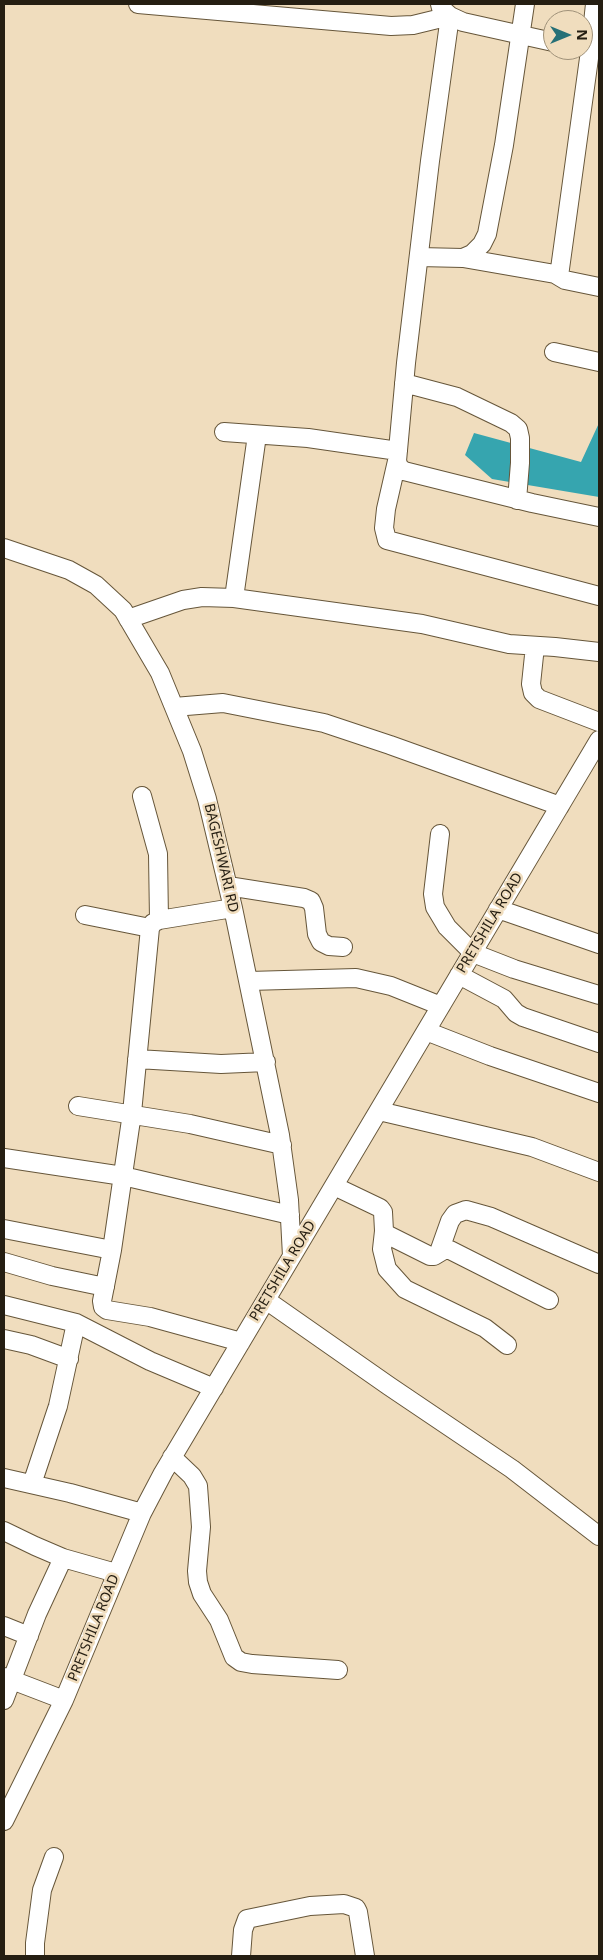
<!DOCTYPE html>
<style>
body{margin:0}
#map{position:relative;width:603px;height:1960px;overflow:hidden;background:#f0ddbe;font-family:"Noto Sans",sans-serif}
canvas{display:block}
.frame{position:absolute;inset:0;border:5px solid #251e12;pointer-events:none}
.north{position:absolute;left:543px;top:10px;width:50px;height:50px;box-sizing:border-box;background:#f0ddbe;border:1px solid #9f9179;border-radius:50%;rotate:90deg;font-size:14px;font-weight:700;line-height:20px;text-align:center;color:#251e12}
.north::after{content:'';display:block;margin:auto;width:18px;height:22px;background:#267077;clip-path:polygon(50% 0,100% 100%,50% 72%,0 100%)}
</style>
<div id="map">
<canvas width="603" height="1960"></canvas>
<div class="frame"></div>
<div class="north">N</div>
</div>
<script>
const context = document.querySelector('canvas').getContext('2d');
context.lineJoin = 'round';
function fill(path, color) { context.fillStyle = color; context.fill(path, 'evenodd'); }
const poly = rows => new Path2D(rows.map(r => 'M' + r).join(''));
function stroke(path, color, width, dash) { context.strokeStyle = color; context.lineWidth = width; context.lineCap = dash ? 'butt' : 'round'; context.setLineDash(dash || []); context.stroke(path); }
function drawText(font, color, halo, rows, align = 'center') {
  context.font = font + ' "Noto Sans",sans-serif'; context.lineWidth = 5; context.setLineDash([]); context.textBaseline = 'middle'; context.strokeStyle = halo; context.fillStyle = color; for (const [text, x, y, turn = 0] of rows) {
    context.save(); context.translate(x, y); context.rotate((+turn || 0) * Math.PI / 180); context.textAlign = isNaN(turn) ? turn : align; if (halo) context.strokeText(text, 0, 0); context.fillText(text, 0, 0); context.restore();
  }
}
fill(poly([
 [599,423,599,497,492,479,465,455,474,433,581,462]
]), '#36a5af');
const minor = poly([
 [138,4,391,26,413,25,450,16,430,161,406,363,397,461,399,467,404,471,532,503,599,517],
 [440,4,441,8,450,16,463,22,553,42],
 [419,257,463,258,472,254,482,244,487,234,504,145,525,4],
 [463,258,555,274,565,280,599,287],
 [559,276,590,51,595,4],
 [554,352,599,362],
 [404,383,457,397,511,423,518,429,520,438,520,463,517,500],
 [224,432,308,438,398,451],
 [397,461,386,509,384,528,387,540,599,596],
 [4,548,69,570,96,585,123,610,160,673,192,751,207,799,233,908,280,1135,289,1200,292,1256],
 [234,598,257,435],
 [128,619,183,600,202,597,234,598,422,624,509,644,555,647,599,652],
 [535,646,531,684,533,693,539,699,599,722],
 [174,707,223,703,324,723,390,745,560,806],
 [142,796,158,854,159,920],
 [440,834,433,894,435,907,447,927,473,953,514,969,599,995],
 [228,886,304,898,311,901,314,908,317,934,321,942,329,946,343,947],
 [233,908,159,920,153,923,150,928,132,1113,112,1250,102,1301,103,1307,107,1310,150,1317,241,1342],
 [498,909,599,944],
 [85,915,150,928],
 [459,975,504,999,516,1013,523,1017,599,1043],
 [249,981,356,978,391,986,441,1006],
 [426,1031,490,1056,599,1093],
 [137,1059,221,1064,266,1062],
 [78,1106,190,1124,282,1145],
 [379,1111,532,1147,599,1172],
 [4,1158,123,1176,290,1215],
 [334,1186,380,1208,383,1212,384,1231,388,1235,430,1256,434,1256,444,1250,450,1250,549,1300],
 [4,1229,112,1250],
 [384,1231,382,1249,387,1269,405,1289,485,1328,507,1345],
 [439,1252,450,1221,455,1214,466,1210,491,1217,599,1264],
 [4,1262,52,1276,105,1287],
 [266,1300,389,1386,512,1469,599,1536],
 [4,1305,76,1323,150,1361,214,1388],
 [4,1339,31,1345,69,1359],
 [172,1457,192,1476,198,1486,201,1527,197,1571,198,1582,202,1594,219,1620,234,1657,241,1662,252,1664,338,1670],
 [4,1478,70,1493,142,1513],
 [32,1484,58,1406,76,1323],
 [4,1531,35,1546,63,1558,116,1573],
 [4,1626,29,1636],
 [4,1677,64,1700],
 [4,1700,37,1614,63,1558],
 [4,1821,64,1700,142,1513,163,1473,599,740],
 [35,1956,35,1943,42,1890,54,1857],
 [241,1956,243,1930,247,1919,310,1906,344,1904,356,1908,358,1912,365,1956]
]);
stroke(minor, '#66563a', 20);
stroke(minor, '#fff', 18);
drawText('14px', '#251e12', '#f0ddbe', [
 ["BAGESHWARI RD",221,858,77],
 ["PRETSHILA ROAD",490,923,-59],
 ["PRETSHILA ROAD",283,1271,-59],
 ["PRETSHILA ROAD",94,1628,-68]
]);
</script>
